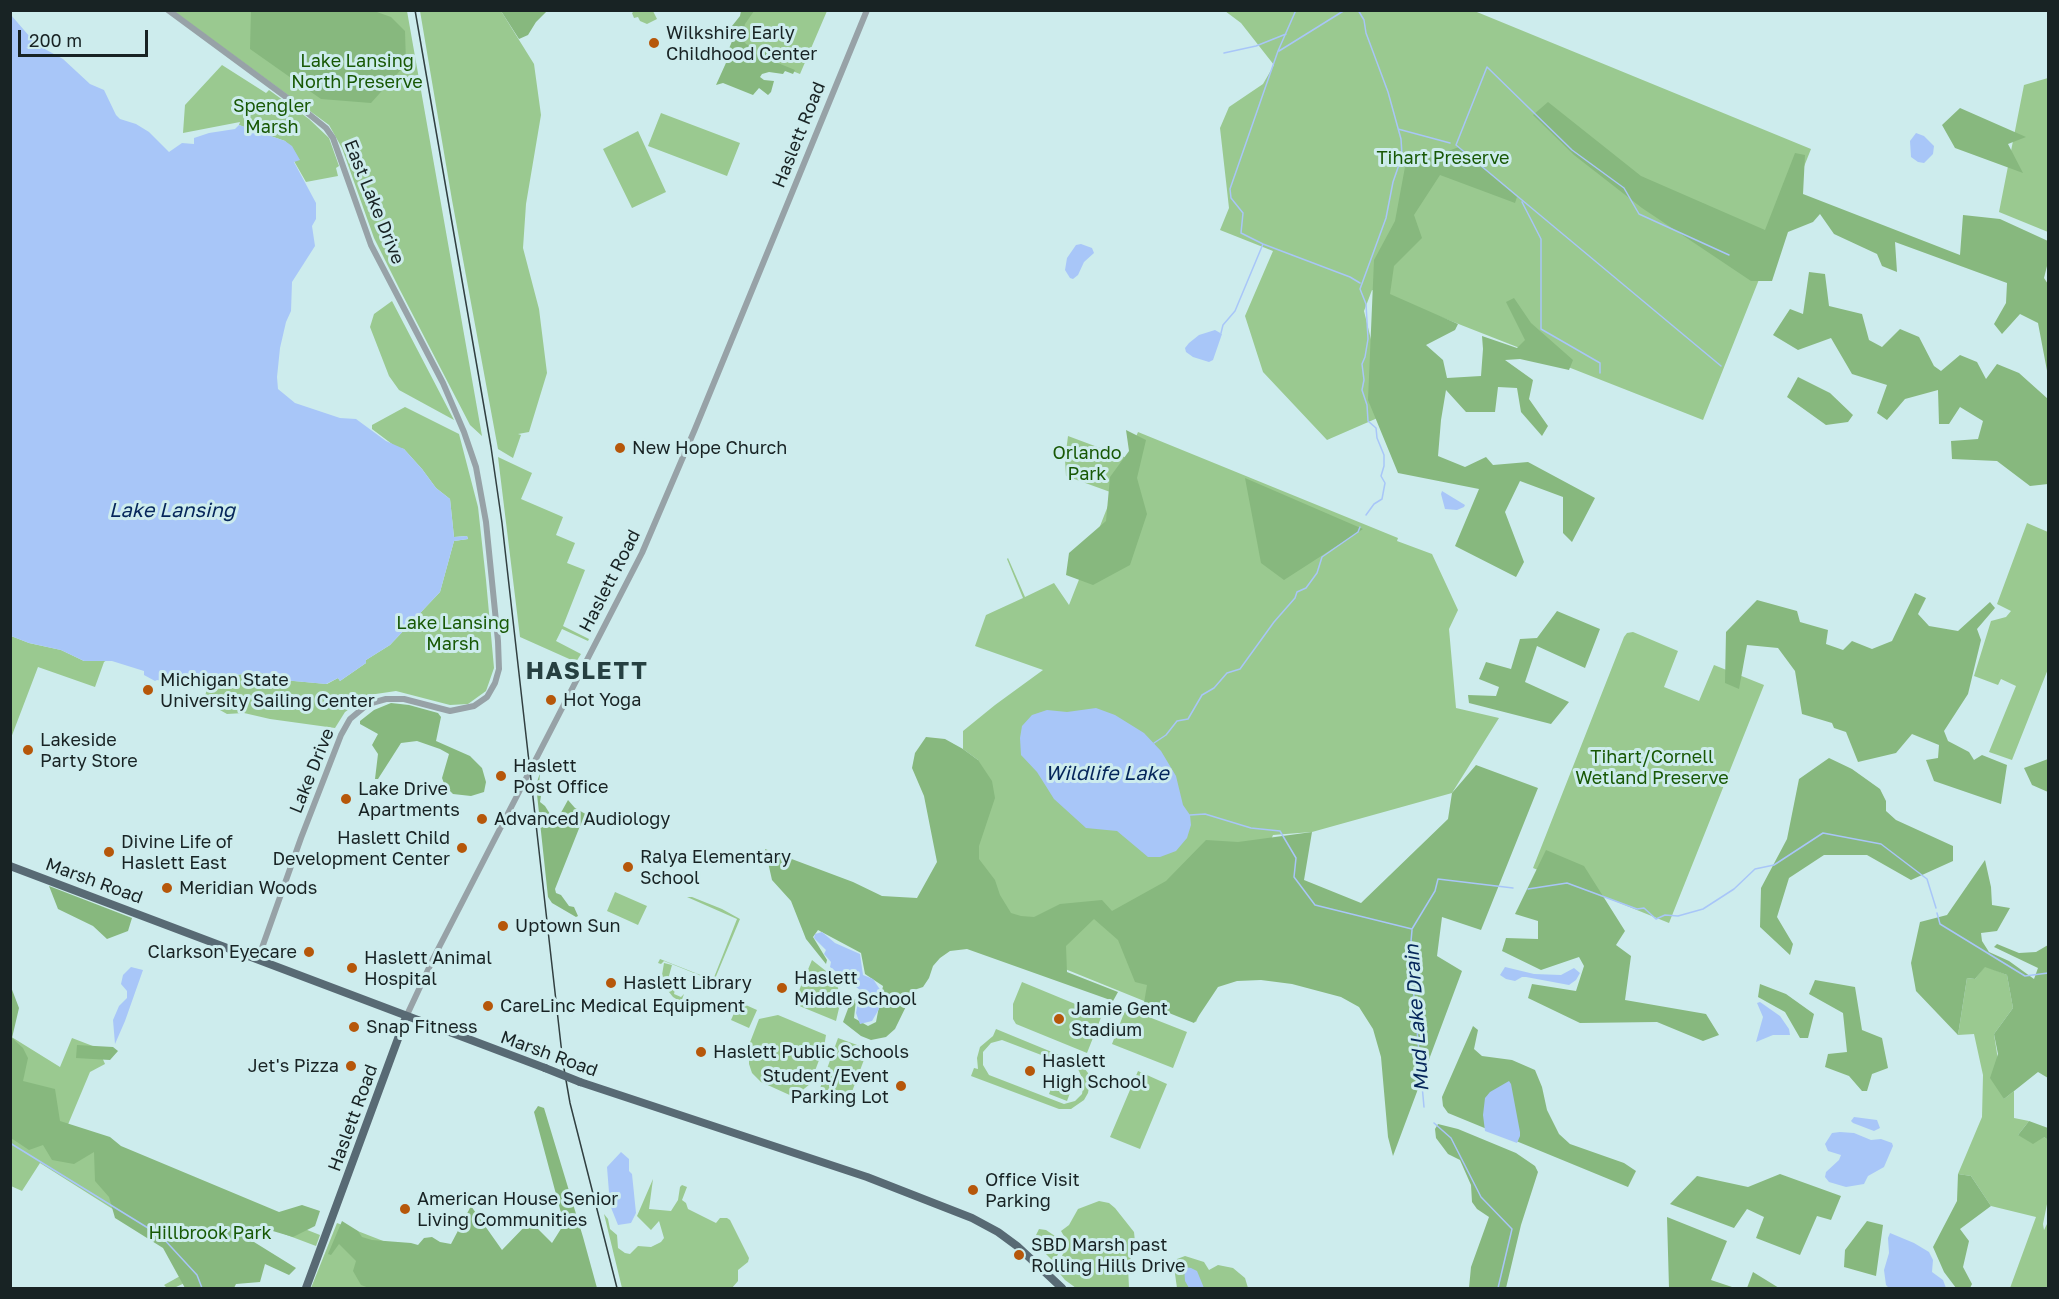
<!DOCTYPE html>
<style>
body{margin:0}
#map{position:relative;width:2059px;height:1299px;overflow:hidden;background:#cdeced;font-family:"Golos Text",sans-serif}
canvas{display:block}
.frame{position:absolute;inset:0;border:12px solid #182324;pointer-events:none}
.scale{position:absolute;left:18px;top:30px;width:130px;height:27px;box-sizing:border-box;border:3px solid #182324;border-top:0;padding-left:8px;font-size:18px;line-height:21px;white-space:nowrap;color:#182324;-webkit-text-stroke:4px #cdeced;paint-order:stroke}
</style>
<div id="map">
<canvas width="2059" height="1299"></canvas>
<div class="frame"></div>
<div class="scale">200 m</div>
</div>
<script>
const context = document.querySelector('canvas').getContext('2d');
context.lineJoin = 'round';
function fill(path, color) { context.fillStyle = color; context.fill(path, 'evenodd'); }
const poly = rows => new Path2D(rows.map(r => 'M' + r).join(''));
function stroke(path, color, width, dash) { context.strokeStyle = color; context.lineWidth = width; context.lineCap = dash ? 'butt' : 'round'; context.setLineDash(dash || []); context.stroke(path); }
function drawText(font, color, halo, rows, align = 'center') {
  context.font = font + ' "Golos Text",sans-serif'; context.lineWidth = 6; context.setLineDash([]); context.textBaseline = 'middle'; context.strokeStyle = halo; context.fillStyle = color; for (const [text, x, y, turn = 0] of rows) {
    context.save(); context.translate(x, y); context.rotate((+turn || 0) * Math.PI / 180); context.textAlign = isNaN(turn) ? turn : align; if (halo) context.strokeText(text, 0, 0); context.fillText(text, 0, 0); context.restore();
  }
}
fill(poly([
 [635,10,653,11,657,19,647,24,640,21,638,17,634,18,632,13],
 [1472,10,1811,149,1703,420,1372,290,1364,311,1389,413,1327,440,1263,372,1245,316,1273,251,1220,230,1229,208,1220,128,1229,107,1263,84,1274,65,1241,23,1225,11],
 [173,11,407,11,482,436,470,425,400,290,374,238,342,148,329,125],
 [420,11,501,11,534,64,541,115,526,204,523,248,539,309,547,373,529,432,518,434,521,435,513,458,498,449,452,200],
 [750,11,827,11,800,74,735,48],
 [222,65,266,93,269,90,309,119,329,138,339,166,336,168,338,176,306,182,294,161,297,159,285,141,239,125,240,122,183,133,185,105],
 [2048,78,2048,232,1999,212,2024,85],
 [661,113,740,143,727,176,648,146],
 [638,131,666,192,632,208,603,149],
 [392,301,454,420,399,390,389,376,370,327,374,314],
 [405,407,459,434,478,507,486,580,494,668,486,691,468,704,450,705,396,691,369,695,345,712,335,728,270,719,244,713,227,714,204,701,207,688,221,677,259,672,283,680,327,684,338,678,340,681,366,663,366,660,390,645,440,592,454,541,468,539,467,536,454,537,450,499,436,488,422,469,404,449,396,447,372,429,372,425],
 [1138,432,1398,538,1397,541,1432,554,1458,610,1449,629,1456,708,1499,718,1452,793,1312,832,1273,835,1196,1022,944,920,978,760,963,749,963,731,995,705,1043,670,975,646,986,615,1023,598,1007,559,1008,558,1025,597,1054,583,1069,605,1113,493,1066,476,1065,460,1068,436,1127,458],
 [498,457,532,473,521,499,563,517,556,535,575,543,567,563,585,570,563,626,589,639,588,641,562,629,556,641,581,654,576,662,520,637],
 [2027,523,2048,532,2048,669,2012,760,1989,752,2016,686,2001,679,1998,685,1974,676,1991,621,2006,617,2011,611,1997,604],
 [1633,632,1678,651,1664,687,1699,701,1714,665,1764,685,1669,923,1533,868,1624,637,1627,633],
 [11,636,29,643,61,650,84,661,107,660,104,662,95,687,38,667,11,738],
 [615,892,647,906,638,925,607,911],
 [687,897,692,897,722,909,740,919,714,981,664,961,661,964,658,963,660,959,713,980,737,919],
 [812,960,831,975,838,988,840,1004,836,1021,797,1005,795,1000],
 [664,963,672,965,667,983,675,990,674,994,681,997,684,994,681,1002,673,997,665,987,662,975],
 [1985,966,2007,975,2013,1008,1994,1034,2004,1099,2014,1091,2014,1118,2029,1121,2018,1135,2044,1137,2048,1140,2047,1170,2048,1172,2048,1199,2043,1224,2044,1230,2048,1222,2048,1288,2010,1288,2036,1217,1991,1206,1971,1176,1958,1174,1982,1117,1983,1075,1974,1034,1958,1035,1967,978,1975,979],
 [1022,982,1102,1015,1087,1053,1016,1024,1013,1019,1013,1004],
 [739,1002,757,1010,749,1028,731,1020],
 [1126,1008,1187,1032,1173,1068,1112,1044],
 [778,1015,826,1035,824,1047,810,1084,794,1097,761,1082,752,1073,749,1064,749,1045,759,1019],
 [996,1029,1081,1064,1088,1073,1090,1081,1088,1093,1084,1100,1071,1109,1059,1109,971,1076,974,1068,978,1069,977,1058,980,1047,993,1036],
 [1002,1040,1078,1069,1084,1082,1082,1094,1075,1101,1064,1104,989,1075,983,1065,983,1052,991,1043],
 [10,1036,60,1067,72,1038,98,1048,105,1064,90,1072,64,1134,320,1235,316,1246,255,1223,197,1277,174,1288,167,1288,164,1285,191,1270,168,1244,40,1163,22,1191,11,1186],
 [838,1038,868,1049,847,1105,818,1094],
 [1138,1071,1167,1084,1140,1149,1110,1137],
 [1056,1075,1074,1082,1067,1101,1049,1094],
 [653,1179,649,1209,671,1211,678,1200,680,1187,682,1185,687,1187,682,1200,686,1203,688,1209,716,1223,720,1218,727,1218,730,1220,749,1258,748,1262,738,1270,738,1281,732,1288,622,1288,604,1214,608,1219,610,1229,617,1235,618,1248,625,1253,630,1254,638,1246,651,1247,661,1242,664,1238,659,1221,651,1230,637,1216],
 [1099,1201,1109,1203,1115,1208,1134,1232,1135,1242,1128,1267,1129,1288,1076,1288,1065,1280,1056,1269,1068,1243,1061,1231,1069,1225,1078,1209],
 [337,1223,504,1288,311,1288],
 [1039,1229,1046,1230,1064,1242,1055,1260,1052,1260,1043,1251,1036,1235],
 [1185,1256,1204,1262,1209,1270,1218,1265,1233,1268,1245,1278,1248,1288,1177,1288,1174,1267,1177,1259]
]), '#9ac990');
fill(poly([
 [251,11,374,11,391,17,405,31,406,64,371,103,321,99,250,49],
 [501,11,547,11,536,22,528,35,519,39],
 [741,11,754,11,745,24,743,40,746,44,753,47,754,54,761,55,766,52,773,61,795,70,793,74,785,71,783,74,769,72,762,74,760,77,764,80,774,81,771,92,768,95,759,88,753,95,723,83,716,85,730,54,728,51,735,34,732,26,740,16],
 [1548,102,1641,176,1765,230,1795,153,1805,155,1803,194,1960,255,1963,215,2000,219,2048,241,2048,262,2044,278,2048,284,2048,376,2038,323,2020,314,2002,334,1994,324,2006,303,2007,283,1895,242,1897,272,1882,266,1877,254,1834,234,1820,214,1813,222,1788,232,1772,281,1751,281,1642,208,1574,155,1533,115],
 [1960,108,2026,137,2008,144,2023,173,1955,148,1942,125],
 [1459,147,1517,197,1515,203,1440,175,1414,215,1422,238,1394,266,1390,294,1458,324,1455,330,1426,345,1443,360,1447,378,1481,376,1483,349,1482,336,1517,348,1525,340,1506,302,1514,298,1531,323,1573,360,1569,370,1520,359,1505,360,1533,380,1529,399,1548,426,1542,436,1521,412,1517,388,1498,387,1495,412,1466,412,1446,390,1441,420,1438,456,1465,467,1486,457,1493,465,1528,462,1595,498,1572,542,1563,533,1563,497,1520,481,1505,512,1524,562,1516,577,1455,546,1479,489,1398,473,1368,400,1374,260,1395,221,1405,167],
 [1809,272,1825,274,1829,306,1862,314,1869,340,1882,347,1900,329,1919,337,1934,366,1941,371,1960,355,1977,362,1986,379,1997,364,2019,373,2048,399,2048,484,2030,486,1997,461,1952,459,1951,441,1978,439,1983,421,1960,407,1949,424,1939,424,1938,390,1905,399,1887,420,1877,413,1887,385,1852,374,1831,338,1798,350,1773,335,1790,309,1803,314],
 [1798,377,1830,393,1853,415,1848,422,1826,425,1787,397],
 [1126,430,1146,440,1137,478,1147,514,1130,565,1093,585,1066,575,1069,553,1106,521,1110,477,1129,451],
 [1245,478,1363,529,1284,580,1261,563],
 [1915,593,1926,598,1918,614,1929,626,1958,631,1990,602,1995,608,1977,629,1981,640,1968,694,1944,731,1948,741,1969,752,1974,760,1982,755,2007,765,2001,804,1934,781,1926,760,1938,758,1939,745,1912,734,1896,753,1858,762,1846,732,1834,728,1832,723,1802,714,1795,671,1778,648,1747,645,1739,689,1725,683,1726,632,1757,600,1797,611,1800,622,1828,630,1826,644,1843,650,1852,641,1872,649,1892,641],
 [1557,611,1600,629,1585,668,1537,646,1525,682,1569,702,1551,724,1469,703,1468,695,1496,696,1499,687,1479,679,1486,662,1511,669,1520,639,1537,638],
 [391,703,409,705,438,713,441,717,436,741,470,756,482,768,486,782,484,792,471,796,453,794,445,786,442,778,449,754,440,749,417,741,401,743,378,779,375,779,378,754,372,745,378,734,360,724,360,721,374,710],
 [926,737,945,739,963,749,978,760,992,781,995,798,979,846,979,859,995,880,1000,895,1011,913,1021,916,1034,917,1060,904,1102,900,1112,911,1166,881,1206,840,1238,842,1312,832,1304,880,1361,903,1448,819,1452,793,1476,765,1538,788,1481,930,1442,917,1437,956,1462,971,1393,1156,1388,1137,1381,1057,1373,1029,1359,1007,1341,997,1292,984,1261,980,1237,981,1218,987,1194,1023,1144,1003,1147,985,1135,982,1118,940,1094,919,1066,946,1067,972,1118,992,1113,1001,967,949,950,951,940,958,933,966,929,978,923,987,914,990,895,1029,886,1037,871,1040,861,1036,843,1022,852,998,856,1000,854,1018,868,1026,876,1022,883,986,865,974,861,953,818,930,813,937,827,960,826,964,806,939,791,901,772,880,765,849,853,882,882,896,917,898,937,862,924,796,912,768,915,753],
 [1829,758,1852,769,1880,789,1886,801,1886,811,1896,820,1953,846,1953,861,1911,880,1867,855,1824,855,1789,878,1777,917,1793,944,1790,955,1760,927,1761,888,1787,839,1799,779],
 [2048,759,2048,792,2032,785,2024,768],
 [540,773,539,784,541,796,540,802,545,806,550,814,558,818,568,800,575,808,589,816,580,826,555,889,556,893,561,895,569,906,574,907,578,916,576,917,552,903,548,897,536,785],
 [1546,850,1584,866,1625,931,1616,945,1631,956,1625,1000,1706,1014,1719,1035,1703,1041,1657,1022,1580,1023,1528,998,1532,984,1576,991,1584,966,1579,957,1541,970,1502,951,1506,938,1538,939,1538,921,1515,914],
 [1985,860,1991,887,1992,905,2010,908,1997,931,1981,933,1982,941,1989,952,2009,961,2034,979,2038,968,1994,947,1997,944,2019,953,2036,952,2048,945,2048,1078,2038,1072,2004,1099,1990,1078,1998,1054,1994,1034,2013,1008,2007,975,1985,967,1975,979,1967,978,1958,1035,1916,991,1911,963,1920,922,1947,915],
 [49,886,132,918,128,931,107,939,93,926,58,909],
 [1815,980,1855,987,1862,1030,1882,1038,1888,1068,1872,1074,1867,1091,1862,1091,1849,1076,1825,1067,1828,1054,1847,1052,1843,1013,1809,994],
 [1760,984,1786,994,1814,1014,1808,1038,1800,1038,1785,1012,1758,997],
 [11,987,19,1008,12,1038,23,1048,28,1058,23,1081,55,1089,60,1121,110,1137,121,1146,279,1212,302,1205,320,1211,315,1226,293,1237,256,1226,254,1242,296,1268,289,1275,265,1264,260,1282,236,1284,234,1288,185,1288,163,1248,115,1218,109,1197,95,1181,94,1152,74,1164,52,1160,43,1145,29,1150,11,1138],
 [1473,1026,1478,1030,1474,1049,1482,1056,1512,1060,1535,1070,1542,1087,1547,1110,1559,1134,1570,1144,1624,1163,1636,1171,1628,1187,1448,1113,1443,1106,1442,1097],
 [77,1045,113,1047,118,1051,110,1060,76,1058],
 [538,1106,544,1108,583,1237,597,1288,369,1288,361,1285,353,1271,356,1261,339,1244,331,1255,328,1254,342,1221,358,1231,362,1237,372,1240,411,1243,418,1245,424,1238,432,1237,440,1242,451,1244,471,1206,502,1250,530,1221,552,1243,564,1224,534,1112],
 [2029,1121,2048,1128,2048,1140,2044,1137,2033,1144,2018,1135],
 [1438,1124,1458,1129,1516,1153,1535,1166,1538,1172,1521,1225,1506,1288,1469,1288,1471,1267,1489,1217,1477,1209,1472,1202,1471,1185,1460,1160,1448,1154,1436,1138,1435,1129],
 [1780,1174,1841,1196,1831,1220,1817,1216,1800,1255,1756,1238,1764,1217,1747,1209,1734,1228,1670,1204,1697,1176,1748,1187],
 [1958,1174,1971,1176,1991,1206,1960,1229,1969,1241,1963,1267,1972,1284,1970,1288,1956,1288,1944,1272,1933,1247,1957,1201],
 [1667,1217,1727,1241,1711,1280,1735,1288,1669,1288],
 [1867,1221,1883,1225,1876,1276,1844,1267,1845,1250],
 [1753,1272,1779,1288,1747,1288]
]), '#87b87e');
fill(poly([
 [11,15,30,37,43,48,63,59,90,84,104,90,116,115,120,119,136,124,149,132,169,152,182,143,194,144,194,138,209,133,235,129,239,125,285,141,292,146,300,160,294,162,316,203,316,219,312,226,315,246,292,282,291,311,286,322,280,348,277,377,278,389,295,403,340,418,356,419,386,441,404,449,422,469,436,488,450,499,454,537,467,536,468,539,454,541,440,592,390,645,366,660,366,663,340,681,338,678,326,684,283,680,258,672,221,677,207,688,157,680,155,681,144,675,144,671,112,661,84,661,61,650,29,643,11,636],
 [1916,133,1924,136,1934,146,1933,154,1924,163,1918,162,1911,157,1910,141],
 [1081,244,1092,248,1094,253,1084,262,1078,275,1073,279,1070,278,1065,270,1067,258,1076,245],
 [1215,330,1222,334,1213,360,1209,362,1193,357,1186,352,1185,348,1189,343,1199,335],
 [1442,491,1465,505,1464,507,1457,510,1445,509,1441,494],
 [1096,708,1115,715,1144,733,1161,751,1176,776,1183,805,1190,815,1191,825,1187,838,1176,851,1160,857,1148,857,1117,831,1086,828,1054,799,1037,772,1021,755,1020,738,1022,726,1032,715,1047,710,1067,712],
 [822,932,835,943,860,954,863,975,873,979,881,991,879,1009,872,1021,860,1024,856,1013,860,990,830,967,831,962,824,954,826,950,814,938,815,934],
 [131,967,143,970,125,1021,115,1044,113,1020,119,1006,127,998,127,991,121,984,123,975],
 [1505,967,1534,974,1561,975,1574,968,1580,973,1576,980,1569,985,1526,977,1522,977,1515,981,1506,979,1500,975],
 [1760,1002,1780,1016,1789,1029,1790,1035,1773,1035,1756,1042,1763,1017,1757,1003],
 [1509,1081,1511,1084,1520,1132,1520,1136,1517,1143,1485,1131,1483,1115,1485,1098,1490,1092],
 [1854,1117,1877,1120,1880,1128,1874,1131,1853,1123,1851,1121],
 [1840,1132,1854,1133,1871,1140,1881,1139,1892,1143,1893,1146,1884,1167,1868,1176,1864,1184,1846,1187,1829,1182,1825,1177,1826,1172,1839,1160,1841,1155,1828,1151,1825,1144,1832,1133],
 [621,1152,629,1159,629,1171,632,1174,636,1213,631,1223,618,1225,610,1205,607,1167],
 [1890,1233,1914,1243,1929,1252,1933,1260,1932,1272,1943,1280,1946,1288,1889,1288,1886,1285,1884,1270,1889,1253,1888,1238],
 [1184,1267,1191,1268,1197,1271,1204,1288,1189,1288,1185,1281]
]), '#a8c6f8');
stroke(poly([
 [1358,10,1364,20,1366,33,1388,92,1401,139,1402,155],
 [1279,51,1345,10],
 [1224,53,1256,46,1286,34],
 [1398,129,1450,143],
 [1522,202,1541,239,1541,329,1600,363,1600,373],
 [1263,244,1241,233,1243,213,1231,198,1230,189,1278,51,1296,10],
 [1221,333,1223,325,1235,311,1263,244,1350,277,1360,283],
 [1721,366,1456,145,1487,67,1572,150,1624,188,1639,214,1729,255],
 [1366,515,1374,504,1382,499,1385,483,1381,476,1384,466,1384,455,1377,438,1376,428,1368,421,1367,405,1362,390,1364,380,1362,364,1365,357,1368,339,1366,304,1360,289,1386,218,1393,182,1401,159],
 [1154,743,1166,735,1177,721,1188,719,1202,695,1214,688,1227,673,1240,669,1274,622,1295,598,1297,592,1306,588,1317,573,1322,557,1358,532,1360,527],
 [1190,815,1205,814,1251,828,1280,831,1296,858,1294,877,1315,905,1412,929,1435,891,1438,879,1513,888],
 [1528,889,1567,883,1637,909,1644,908,1656,919,1665,915,1678,916,1703,909,1734,889,1755,869,1774,865,1823,833,1881,844,1927,879,1936,908],
 [1937,913,1940,924,2025,976,2048,973],
 [1412,930,1410,953,1424,1107],
 [1434,1123,1451,1138,1481,1197,1512,1229,1498,1288],
 [10,1143,161,1236,197,1275,202,1288]
]), '#a8c6f8', 1.5);
stroke(poly([
 [168,10,305,111,326,128,333,138,371,245,443,383,464,432,476,467,486,522,498,641,499,669,495,683,487,697,474,706,450,711,404,699,386,699,368,704,350,719,341,735,301,838,258,959],
 [406,1017,434,957,642,553,695,429,867,10]
]), '#97a2a7', 6);
stroke(poly([
 [10,866,545,1068],
 [580,1082,867,1177,972,1218,998,1232,1017,1246,1062,1288],
 [306,1288,406,1017]
]), '#586a74', 8);
stroke(poly([
 [415,10,491,447,502,523,563,1063,570,1103,617,1288]
]), '#313f40', 1.5);
stroke(poly([
 [545,1068,580,1082]
]), '#586a74', 8);
for (const [x, y, r, color] of [
 [654,43,6,"#b6570a"],
 [620,448,6,"#b6570a"],
 [148,690,6,"#b6570a"],
 [551,700,6,"#b6570a"],
 [28,750,6,"#b6570a"],
 [501,776,6,"#b6570a"],
 [346,799,6,"#b6570a"],
 [482,819,6,"#b6570a"],
 [462,848,6,"#b6570a"],
 [109,852,6,"#b6570a"],
 [628,867,6,"#b6570a"],
 [167,888,6,"#b6570a"],
 [503,926,6,"#b6570a"],
 [309,952,6,"#b6570a"],
 [352,968,6,"#b6570a"],
 [611,983,6,"#b6570a"],
 [782,988,6,"#b6570a"],
 [488,1006,6,"#b6570a"],
 [1059,1019,6,"#b6570a"],
 [354,1027,6,"#b6570a"],
 [701,1052,6,"#b6570a"],
 [351,1066,6,"#b6570a"],
 [1030,1071,6,"#b6570a"],
 [901,1086,6,"#b6570a"],
 [973,1190,6,"#b6570a"],
 [405,1209,6,"#b6570a"],
 [1019,1255,6,"#b6570a"]
]) { const dot = new Path2D(); dot.arc(x, y, r, 0, 2 * Math.PI); context.fillStyle = color; context.fill(dot); stroke(dot, '#cdeced', 2); }
drawText('18px', '#182324', '#cdeced', [
 ["Wilkshire Early",666,33],
 ["Childhood Center",666,54],
 ["New Hope Church",632,448],
 ["Michigan State",160,680],
 ["University Sailing Center",160,701],
 ["Hot Yoga",563,700],
 ["Lakeside",40,740],
 ["Party Store",40,761],
 ["Haslett",513,766],
 ["Post Office",513,787],
 ["Lake Drive",358,789],
 ["Apartments",358,810],
 ["Advanced Audiology",494,819],
 ["Haslett Child",450,838,"right"],
 ["Development Center",450,859,"right"],
 ["Divine Life of",121,842],
 ["Haslett East",121,863],
 ["Ralya Elementary",640,857],
 ["School",640,878],
 ["Meridian Woods",179,888],
 ["Uptown Sun",515,926],
 ["Clarkson Eyecare",297,952,"right"],
 ["Haslett Animal",364,958],
 ["Hospital",364,979],
 ["Haslett",794,978],
 ["Middle School",794,999],
 ["Haslett Library",623,983],
 ["CareLinc Medical Equipment",500,1006],
 ["Jamie Gent",1071,1009],
 ["Stadium",1071,1030],
 ["Snap Fitness",366,1027],
 ["Haslett Public Schools",713,1052],
 ["Haslett",1042,1061],
 ["High School",1042,1082],
 ["Jet's Pizza",339,1066,"right"],
 ["Student/Event",889,1076,"right"],
 ["Parking Lot",889,1097,"right"],
 ["Office Visit",985,1180],
 ["Parking",985,1201],
 ["American House Senior",417,1199],
 ["Living Communities",417,1220],
 ["SBD Marsh past",1031,1245],
 ["Rolling Hills Drive",1031,1266]
], 'left');
drawText('18px', '#185805', '#cdeced', [
 ["Lake Lansing",357,61],
 ["North Preserve",357,82],
 ["Spengler",272,106],
 ["Marsh",272,127],
 ["Tihart Preserve",1443,158],
 ["Orlando",1087,453],
 ["Park",1087,474],
 ["Lake Lansing",453,623],
 ["Marsh",453,644],
 ["Tihart/Cornell",1652,757],
 ["Wetland Preserve",1652,778],
 ["Hillbrook Park",210,1233]
]);
drawText('18px', '#182324', '#cdeced', [
 ["Haslett Road",799,135,-68],
 ["East Lake Drive",374,202,68],
 ["Haslett Road",610,581,-63],
 ["Lake Drive",312,771,-68],
 ["Marsh Road",94,881,20],
 ["Marsh Road",549,1054,20],
 ["Haslett Road",353,1118,-70]
]);
drawText('italic 20px', '#05265a', '#cdeced', [
 ["Lake Lansing",172,511],
 ["Wildlife Lake",1107,774],
 ["Mud Lake Drain",1417,1018,-94]
]);
context.letterSpacing = '1.5px';
drawText('bold 24px', '#264041', '#cdeced', [
 ["HASLETT",587,671]
]);
context.letterSpacing = '0px';
</script>
